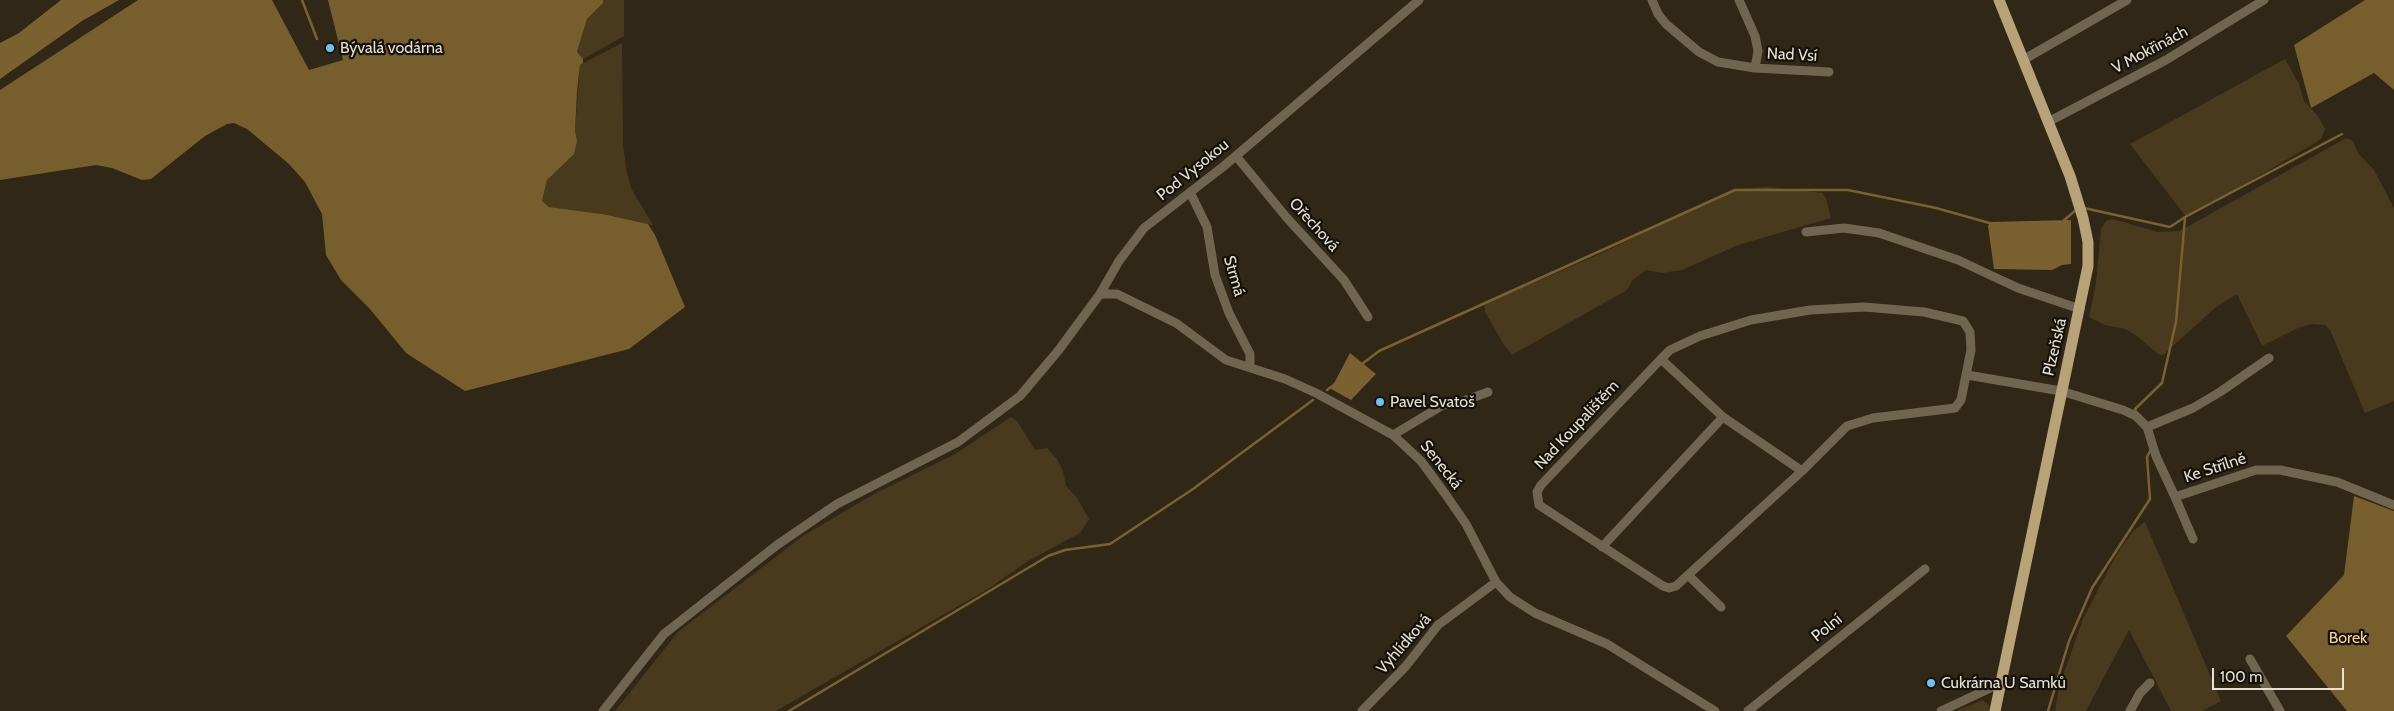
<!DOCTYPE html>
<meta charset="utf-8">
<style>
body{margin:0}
#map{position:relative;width:2394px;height:711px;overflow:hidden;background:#312716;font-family:Cabin,sans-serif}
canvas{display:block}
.scale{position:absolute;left:2212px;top:668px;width:132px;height:22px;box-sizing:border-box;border:2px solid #e6e0d5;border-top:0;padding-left:6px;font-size:15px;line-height:18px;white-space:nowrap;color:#e6e0d5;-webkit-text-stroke:4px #151109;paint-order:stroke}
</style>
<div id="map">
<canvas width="2394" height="711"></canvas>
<div class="scale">100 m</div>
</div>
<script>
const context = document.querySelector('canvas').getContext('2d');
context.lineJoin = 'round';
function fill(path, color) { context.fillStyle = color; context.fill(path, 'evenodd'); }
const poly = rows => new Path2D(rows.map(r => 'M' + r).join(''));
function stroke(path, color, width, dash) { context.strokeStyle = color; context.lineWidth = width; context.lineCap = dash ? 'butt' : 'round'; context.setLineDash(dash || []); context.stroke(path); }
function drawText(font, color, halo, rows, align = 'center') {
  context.font = font + ' Cabin,sans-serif'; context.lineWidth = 4.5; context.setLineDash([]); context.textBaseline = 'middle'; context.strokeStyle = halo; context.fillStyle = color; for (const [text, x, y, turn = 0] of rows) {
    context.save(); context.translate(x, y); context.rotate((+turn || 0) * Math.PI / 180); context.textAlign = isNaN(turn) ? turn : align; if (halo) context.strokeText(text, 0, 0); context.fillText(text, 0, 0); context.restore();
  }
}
fill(poly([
 [603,0,624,0,624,36,583,59,577,53,587,19,603,3],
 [622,43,623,144,627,174,632,190,653,225,609,217,602,214,549,207,542,201,547,180,577,141,575,130,580,65],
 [2285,59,2299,84,2304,101,2318,116,2325,129,2322,137,2317,142,2187,218,2130,144],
 [2346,138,2353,141,2358,153,2374,170,2394,208,2394,401,2365,413,2330,330,2325,325,2312,324,2298,328,2262,346,2237,294,2215,308,2163,355,2158,354,2137,336,2125,329,2105,325,2089,317,2096,283,2101,229,2106,221,2112,219,2158,232,2180,231],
 [1768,187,1822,193,1826,198,1831,218,1738,245,1682,270,1662,273,1646,270,1633,280,1627,290,1512,355,1504,345,1485,312,1484,304,1591,258,1736,189],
 [1011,417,1017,421,1035,450,1047,448,1057,459,1063,471,1066,486,1077,498,1089,519,1080,533,1028,561,988,589,776,711,615,711,678,632,803,536,874,494,955,454],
 [2145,522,2221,701,2202,711,2171,711,2129,630,2086,711,2055,711,2059,687,2083,619,2115,557,2133,531],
 [1983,700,1989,706,1989,711,1956,711]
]), '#493a1e');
fill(poly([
 [138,0,272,0,309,70,343,60,328,0,603,0,603,3,587,19,577,52,583,59,583,63,580,65,577,92,575,130,577,141,574,154,547,180,542,201,549,207,602,214,648,224,655,235,685,307,629,349,465,391,406,353,370,309,341,280,326,255,322,214,305,182,289,164,247,129,234,123,227,124,205,136,151,179,142,180,112,168,96,165,0,180,0,90],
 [2365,0,2394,0,2394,90,2374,73,2311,108,2294,45],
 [2354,496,2394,511,2394,711,2347,711,2286,636,2344,575]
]), '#775e2d');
fill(poly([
 [61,0,119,0,82,21,0,79,0,43,19,33],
 [2071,220,2071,264,2062,265,2052,270,1994,269,1988,226,1990,222],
 [1350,353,1376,374,1351,400,1331,389]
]), '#7a6130');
stroke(poly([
 [302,0,317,39],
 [2084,208,2170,227,2185,217,2342,134],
 [2063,221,2076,210],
 [1362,364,1379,351,1735,190,1848,190,1936,208,1993,224],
 [1327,390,1335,384],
 [2137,414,2135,409,2162,383,2176,322,2185,218],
 [789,711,1048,556,1065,550,1110,544,1193,489,1313,400],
 [2048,711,2069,641,2092,588,2150,499,2147,457,2151,449]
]), '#7a6130', 2.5);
stroke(poly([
 [1652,0,1658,14,1666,24,1699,52,1718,62,1755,68,1829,72],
 [1739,0,1755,36,1758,51,1755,68],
 [2023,60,2127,0],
 [2048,122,2166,60,2264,0],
 [1236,156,1287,218,1344,280,1368,317],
 [1190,192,1207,227,1215,275,1229,313,1250,354,1250,367],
 [1806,232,1844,228,1879,233,1958,260,2018,288,2080,309],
 [1100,294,1117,294,1176,323,1226,360,1285,379,1316,393,1393,435,1421,461,1446,495,1466,524,1496,582,1510,597,1535,613,1607,644,1715,711],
 [1864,307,1924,312,1963,321,1970,332,1971,350,1961,400,1955,408,1873,418,1847,426,1802,471,1723,417,1661,359,1670,350,1700,336,1751,320,1810,310,1864,307],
 [1661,359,1541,485,1537,492,1539,505,1663,586,1669,588,1676,586,1688,575,1802,471],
 [1967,375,2061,391,2123,410,2136,416,2147,427,2156,456,2175,497,2256,470,2280,470,2337,482,2394,505],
 [2147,427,2193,408,2220,392,2269,358],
 [1393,435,1443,405,1461,402,1488,392],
 [2175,497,2193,539],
 [1602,547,1723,417],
 [1688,575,1721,607],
 [2250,659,2280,711],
 [603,711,664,634,777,545,837,504,958,442,1020,396,1058,351,1100,294,1119,261,1144,228,1224,166,1419,0],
 [1362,711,1406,666,1438,625,1496,582],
 [1748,711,1925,569],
 [1941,711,1999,684],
 [2130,711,2140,693,2150,683]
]), '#706551', 9);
stroke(poly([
 [1995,711,2088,266,2088,242,2083,218,2070,176,1999,0]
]), '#b8a277', 11);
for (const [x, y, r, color] of [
 [330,48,5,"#6ac3f1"],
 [1380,402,5,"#6ac3f1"],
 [1931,683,5,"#6ac3f1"]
]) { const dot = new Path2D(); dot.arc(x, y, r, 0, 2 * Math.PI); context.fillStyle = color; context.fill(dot); stroke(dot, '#151109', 2); }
drawText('16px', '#e6e0d5', '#151109', [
 ["Bývalá vodárna",340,48],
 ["Pavel Svatoš",1390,402],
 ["Cukrárna U Samků",1941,683]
], 'left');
drawText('16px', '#e6e0d5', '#151109', [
 ["V Mokřinách",2150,50,-28],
 ["Nad Vsí",1792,55,3],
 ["Pod Vysokou",1193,170,-39],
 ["Ořechová",1314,225,48],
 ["Strmá",1234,276,74],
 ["Plzeňská",2055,347,-77],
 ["Nad Koupalištěm",1577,425,-47],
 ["Senecká",1441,465,52],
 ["Ke Střílně",2215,468,-18],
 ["Polní",1827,628,-39],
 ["Vyhlídková",1404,644,-49]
]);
drawText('16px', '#fad287', '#151109', [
 ["Borek",2348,638]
]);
</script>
